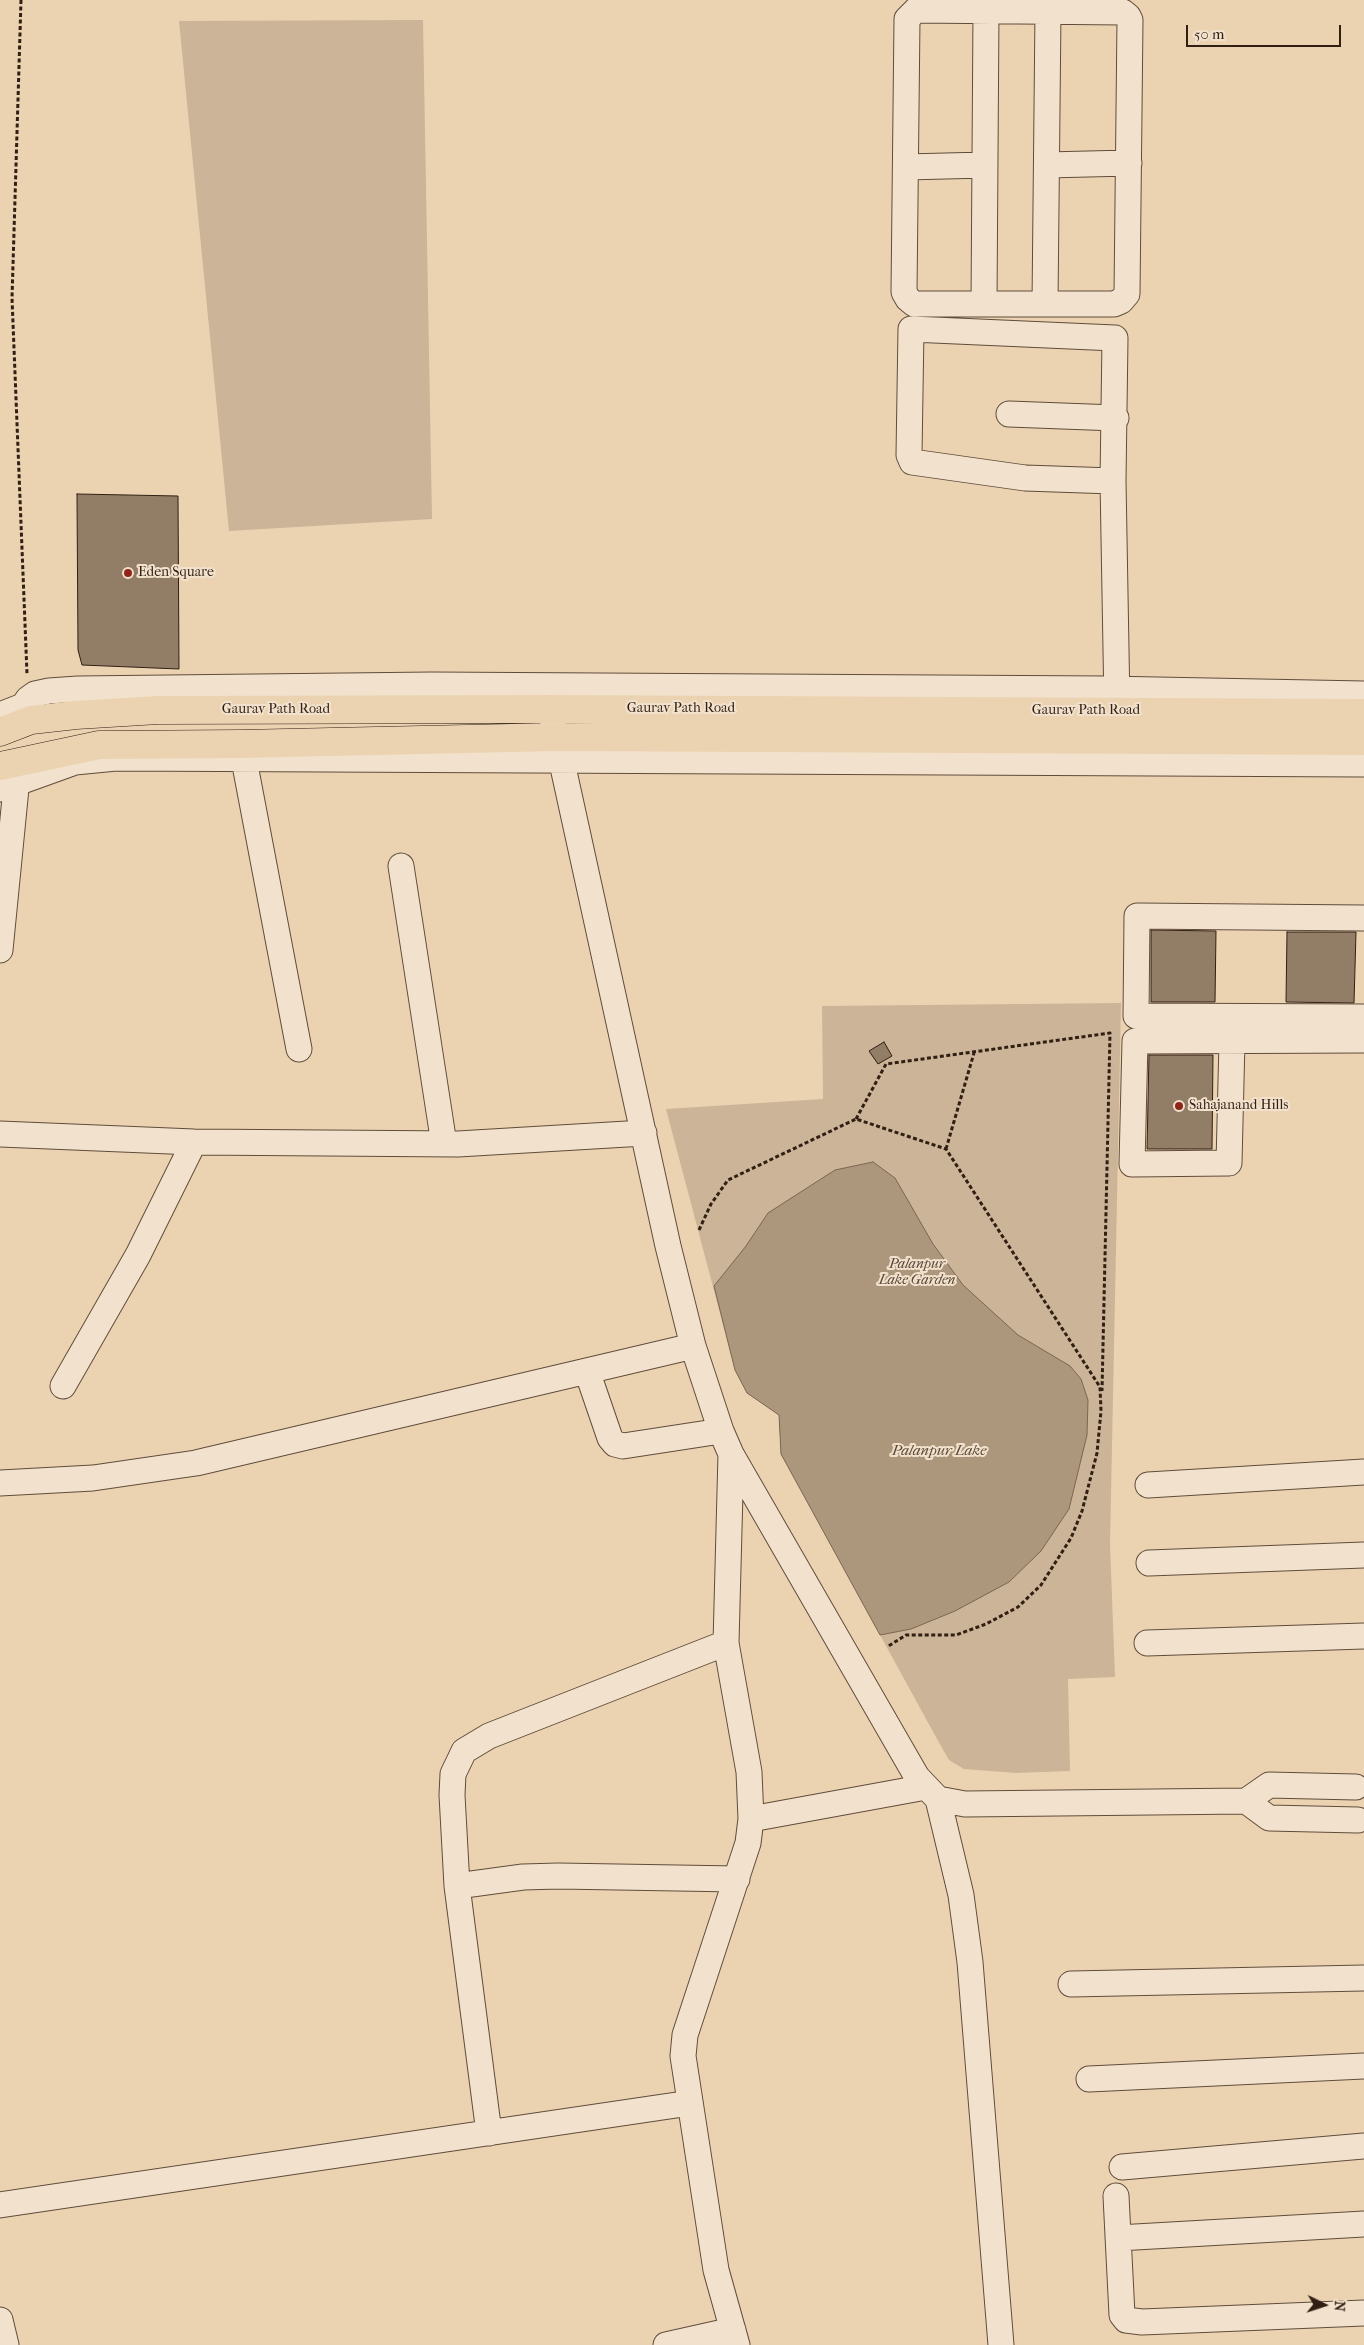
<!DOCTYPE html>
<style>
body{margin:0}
#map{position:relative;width:1364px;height:2345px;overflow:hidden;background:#ebd3b2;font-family:"IM FELL French Canon",serif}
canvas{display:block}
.north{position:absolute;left:1299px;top:2280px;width:50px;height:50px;-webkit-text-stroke:4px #f2e2cd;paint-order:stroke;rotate:94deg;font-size:14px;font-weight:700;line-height:20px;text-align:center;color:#311f13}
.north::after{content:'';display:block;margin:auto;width:18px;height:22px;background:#311f13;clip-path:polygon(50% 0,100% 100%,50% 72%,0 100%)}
.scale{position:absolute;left:1186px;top:25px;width:155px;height:22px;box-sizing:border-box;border:2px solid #311f13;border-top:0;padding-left:6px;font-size:15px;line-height:18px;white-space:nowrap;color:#311f13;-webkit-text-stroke:4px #f2e2cd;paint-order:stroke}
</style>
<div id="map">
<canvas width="1364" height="2345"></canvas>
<div class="north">N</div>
<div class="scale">50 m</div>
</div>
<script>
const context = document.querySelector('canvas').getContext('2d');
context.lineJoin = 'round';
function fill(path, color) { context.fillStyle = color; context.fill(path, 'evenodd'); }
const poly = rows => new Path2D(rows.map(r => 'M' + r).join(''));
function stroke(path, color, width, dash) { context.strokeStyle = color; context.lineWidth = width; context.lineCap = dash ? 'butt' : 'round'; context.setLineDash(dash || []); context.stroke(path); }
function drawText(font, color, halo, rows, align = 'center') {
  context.font = font + ' "IM FELL French Canon",serif'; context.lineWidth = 4; context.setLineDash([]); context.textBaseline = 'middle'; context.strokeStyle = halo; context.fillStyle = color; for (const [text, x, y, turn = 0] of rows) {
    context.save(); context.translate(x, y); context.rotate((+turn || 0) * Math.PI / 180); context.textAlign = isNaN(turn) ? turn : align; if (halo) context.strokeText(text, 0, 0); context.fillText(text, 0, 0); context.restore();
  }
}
fill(poly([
 [423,20,432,519,229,531,179,21],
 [1121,1003,1110,1544,1115,1677,1068,1679,1070,1771,1016,1773,964,1769,949,1760,937,1739,781,1454,779,1415,747,1393,735,1370,666,1109,823,1099,822,1006]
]), '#cbb497');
const water = poly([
 [873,1162,895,1178,933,1244,963,1285,1018,1335,1070,1366,1081,1379,1088,1400,1087,1435,1069,1509,1041,1551,1009,1582,955,1611,911,1629,880,1635,781,1454,779,1415,747,1393,735,1370,714,1286,746,1246,768,1213,835,1170,873,1162]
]);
fill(water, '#ac967c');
stroke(water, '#7b6652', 1);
const building = poly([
 [77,494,178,496,179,669,82,665,78,650,77,494],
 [1151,930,1216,931,1215,1002,1151,1002,1151,930],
 [1287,932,1356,932,1354,1003,1286,1002,1287,932],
 [884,1042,892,1056,878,1064,869,1051,884,1042],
 [1149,1055,1213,1055,1212,1149,1147,1149,1149,1055]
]);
fill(building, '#927d66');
stroke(building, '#311f13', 1);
const minor = poly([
 [916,10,1123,12,1128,16,1130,20,1127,294,1121,301,1114,304,914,304,908,299,904,292,907,19,916,10],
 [1047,165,1129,163],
 [906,167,985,165],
 [984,304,986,11],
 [1045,304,1048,11],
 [1009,414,1116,418],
 [1113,481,1025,478,912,462,909,455,911,329,1115,338,1113,481,1117,706],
 [0,715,23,706],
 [552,717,668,1246,693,1346,721,1431,731,1454,917,1777,938,1799,961,1895,970,1962,1001,2345],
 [23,724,23,706,28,699,35,694,49,691,78,689,432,685,1106,689,1364,694],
 [241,744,299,1049],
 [0,789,75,762,116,758,1364,764],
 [401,866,444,1144],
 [1364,918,1137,916,1136,1016,1364,1017],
 [0,950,18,768],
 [1232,1041,1229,1163,1132,1164,1135,1041,1364,1040],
 [0,1134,194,1142,458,1144,644,1133],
 [587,1371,610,1438,615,1444,623,1446,721,1431],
 [63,1386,138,1255,194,1142],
 [731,1454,726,1643,749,1772,751,1819,748,1843,685,2035,683,2056,716,2270,737,2345],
 [0,1483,93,1478,196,1463,693,1346],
 [1148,1485,1364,1472],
 [1149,1563,1364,1555],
 [1147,1643,1364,1636],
 [938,1799,965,1804,1246,1801,1269,1785,1356,1787],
 [1246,1801,1269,1818,1358,1820],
 [751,1819,926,1787],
 [457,1886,523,1877,558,1876,737,1879],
 [1071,1984,1364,1978],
 [1089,2079,1364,2066],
 [489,2133,457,1886,452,1795,453,1774,464,1751,489,1736,726,1643],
 [1122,2167,1364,2146],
 [1116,2196,1122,2315,1126,2320,1142,2322,1364,2313],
 [0,2205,690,2103],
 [1118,2238,1364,2224],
 [0,2320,6,2345],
 [666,2345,733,2330]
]);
const major = poly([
 [0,732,31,720,76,715,158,710,550,709,1364,713],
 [0,766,99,745,241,744,556,737,1364,741]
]);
stroke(minor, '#604c3b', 27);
stroke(major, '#311f13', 29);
stroke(poly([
 [21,0,12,298,27,674],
 [856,1119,886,1064,1110,1033,1102,1391],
 [946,1149,974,1053],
 [699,1230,711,1204,728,1180,856,1119,946,1149,1100,1387,1101,1411,1097,1453,1082,1511,1071,1538,1041,1585,1018,1607,986,1624,956,1635,906,1635,887,1647]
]), '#311f13', 3, [4, 2.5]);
stroke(minor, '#f2e2cd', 25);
stroke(major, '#ebd3b2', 28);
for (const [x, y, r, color] of [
 [128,573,5,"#8f2418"],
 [1179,1106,5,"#8f2418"]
]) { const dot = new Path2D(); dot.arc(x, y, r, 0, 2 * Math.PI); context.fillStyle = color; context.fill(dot); stroke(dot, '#f2e2cd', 2); }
drawText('14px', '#311f13', '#f2e2cd', [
 ["Eden Square",138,573],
 ["Sahajanand Hills",1189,1106]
], 'left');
drawText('14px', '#311f13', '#f2e2cd', [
 ["Gaurav Path Road",681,709],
 ["Gaurav Path Road",276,710],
 ["Gaurav Path Road",1086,711]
]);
drawText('italic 14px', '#584434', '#f2e2cd', [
 ["Palanpur",917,1265],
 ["Lake Garden",917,1281]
]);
drawText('italic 15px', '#5c4938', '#f2e2cd', [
 ["Palanpur Lake",939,1451]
]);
</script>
